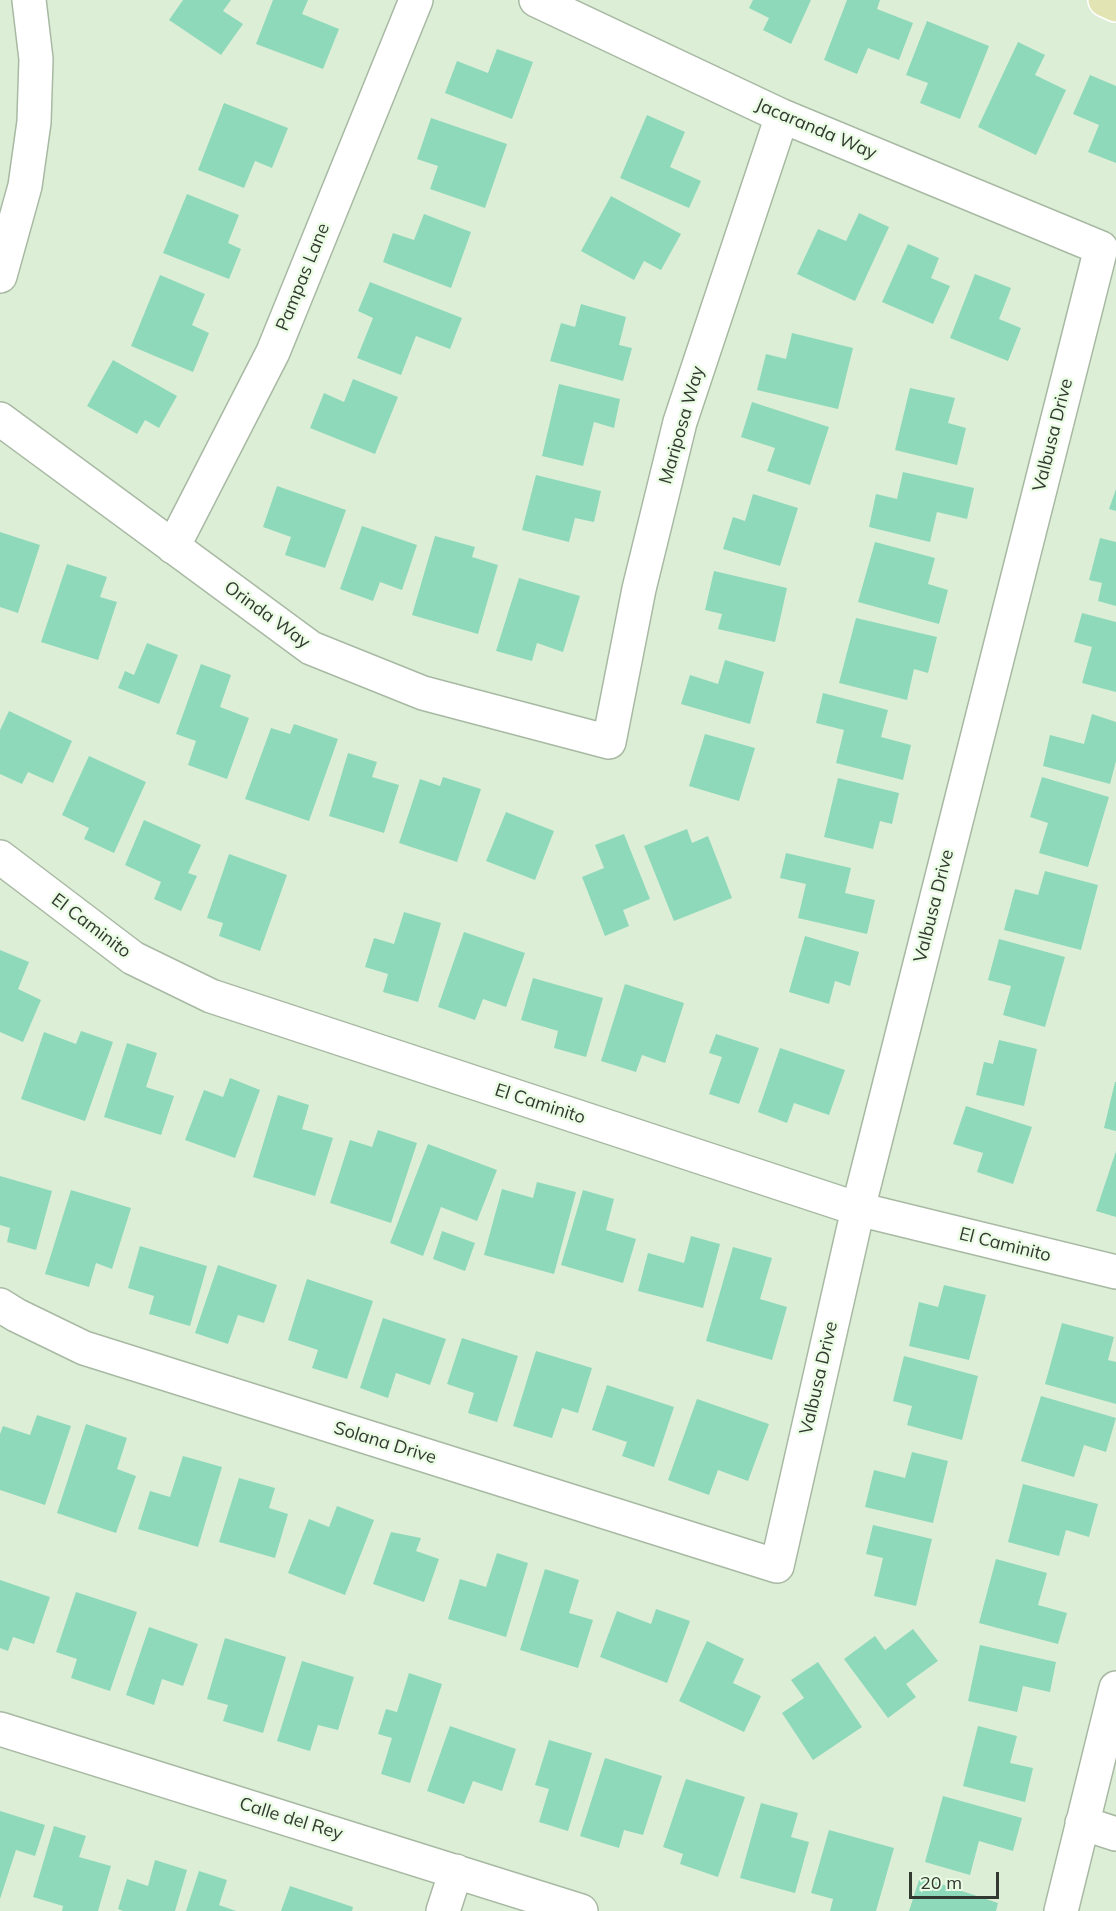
<!DOCTYPE html>
<style>
body{margin:0}
#map{position:relative;width:1116px;height:1911px;overflow:hidden;background:#ddeed7;font-family:Mulish,sans-serif}
canvas{display:block}
.scale{position:absolute;left:909px;top:1872px;width:90px;height:27px;box-sizing:border-box;border:3px solid #323930;border-top:0;padding-left:8px;font-size:18px;line-height:21px;white-space:nowrap;color:#323930;-webkit-text-stroke:4px #eafce4;paint-order:stroke}
</style>
<div id="map">
<canvas width="1116" height="1911"></canvas>
<div class="scale">20 m</div>
</div>
<script>
const context = document.querySelector('canvas').getContext('2d');
context.lineJoin = 'round';
function fill(path, color) { context.fillStyle = color; context.fill(path, 'evenodd'); }
const poly = rows => new Path2D(rows.map(r => 'M' + r).join(''));
function stroke(path, color, width, dash) { context.strokeStyle = color; context.lineWidth = width; context.lineCap = dash ? 'butt' : 'round'; context.setLineDash(dash || []); context.stroke(path); }
function drawText(font, color, halo, rows, align = 'center') {
  context.font = font + ' Mulish,sans-serif'; context.lineWidth = 5; context.setLineDash([]); context.textBaseline = 'middle'; context.strokeStyle = halo; context.fillStyle = color; for (const [text, x, y, turn = 0] of rows) {
    context.save(); context.translate(x, y); context.rotate((+turn || 0) * Math.PI / 180); context.textAlign = isNaN(turn) ? turn : align; if (halo) context.strokeText(text, 0, 0); context.fillText(text, 0, 0); context.restore();
  }
}
fill(poly([
 [183,0,231,0,223,11,243,24,221,55,169,20],
 [273,0,308,0,302,14,339,29,323,69,256,44],
 [753,0,811,0,791,44,763,30,769,18,749,8],
 [847,0,880,0,877,9,913,23,899,60,868,48,857,74,824,60],
 [927,21,989,46,960,119,920,103,928,83,906,75],
 [1018,42,1045,55,1035,75,1066,90,1036,155,978,127],
 [497,49,533,62,512,119,445,93,457,61,488,73],
 [1090,75,1116,86,1116,163,1088,152,1099,125,1073,114],
 [224,103,288,128,272,168,255,161,244,188,198,170],
 [647,115,685,132,670,167,701,181,689,208,620,178],
 [431,118,507,144,485,208,430,189,438,166,417,159],
 [187,194,239,215,228,243,241,249,229,279,163,253],
 [611,196,681,234,661,270,644,261,634,280,581,251],
 [859,213,889,227,855,301,797,274,818,229,846,241],
 [424,214,471,232,451,288,383,262,393,233,414,240],
 [908,244,939,258,931,278,950,286,933,324,882,302],
 [975,274,1011,288,999,319,1021,328,1008,361,950,338],
 [160,275,205,294,192,325,209,333,193,372,131,346],
 [370,282,462,318,450,349,416,336,401,375,357,358,373,318,358,311],
 [581,304,626,317,619,345,632,348,623,381,550,361,561,323,575,327],
 [792,333,853,348,838,409,757,390,766,354,786,359],
 [113,360,177,396,159,428,145,420,137,434,87,406],
 [353,379,398,397,375,454,310,428,324,393,344,402],
 [559,384,620,399,614,428,594,422,583,466,542,456],
 [910,388,955,398,948,423,966,428,957,465,895,450],
 [752,402,829,427,810,485,767,471,775,448,741,437],
 [903,472,974,488,967,519,937,512,930,542,869,527,876,494,897,499],
 [536,475,601,491,594,522,575,518,569,542,522,530],
 [277,486,346,510,325,568,285,555,291,537,263,527],
 [1116,489,1116,511,1109,509],
 [753,494,798,508,780,566,723,549,733,517,745,521],
 [362,526,417,545,402,590,380,582,373,601,340,589],
 [0,532,40,545,18,613,0,607],
 [435,536,475,547,472,557,498,565,478,634,412,615],
 [1100,538,1116,542,1116,606,1098,601,1102,583,1089,580],
 [875,542,935,558,928,584,948,590,939,624,858,602],
 [67,564,107,577,100,597,117,602,98,660,41,642],
 [714,571,787,588,775,642,718,629,722,614,705,610],
 [519,578,580,596,563,652,537,643,532,661,496,651],
 [1082,613,1116,622,1116,692,1082,683,1092,647,1074,642],
 [856,618,937,637,928,673,914,669,907,700,839,683],
 [147,643,178,655,159,704,118,688,125,671,134,675],
 [725,660,764,672,750,724,681,704,690,675,718,684],
 [201,664,231,675,220,707,249,718,227,779,188,765,196,741,176,734],
 [823,693,888,710,881,737,911,745,903,780,836,763,844,730,816,723],
 [9,711,72,741,53,783,28,772,22,784,0,774,0,730],
 [1092,714,1116,722,1116,761,1110,784,1043,766,1050,735,1084,744],
 [294,724,338,739,309,821,245,799,271,728,290,734],
 [705,734,755,748,739,801,689,786],
 [348,753,377,762,372,777,399,785,384,833,329,816],
 [89,756,146,782,114,853,84,839,89,828,62,815],
 [443,777,481,789,457,862,399,843,420,779,440,786],
 [1042,777,1109,797,1088,867,1039,853,1048,823,1030,817],
 [838,778,899,793,892,824,880,821,873,849,824,837],
 [506,812,554,831,535,880,486,861],
 [144,820,201,845,188,873,197,876,181,911,154,899,161,882,125,865],
 [687,829,692,843,708,836,732,898,674,921,644,846],
 [624,834,650,899,623,910,629,926,605,936,582,877,604,868,595,845],
 [786,853,851,868,845,893,875,900,867,934,798,918,806,884,780,878],
 [229,854,287,875,260,951,219,936,223,923,207,918],
 [1045,871,1098,885,1081,950,1004,930,1015,889,1038,895],
 [404,912,441,923,418,1002,383,992,388,974,365,967,374,938,394,944],
 [464,932,525,953,506,1007,483,999,475,1020,438,1007],
 [805,936,859,952,850,986,835,981,829,1004,789,992],
 [999,939,1065,957,1045,1027,1003,1015,1011,986,988,980],
 [0,950,29,962,18,989,41,1000,23,1042,0,1032],
 [533,978,603,998,586,1057,554,1048,558,1031,521,1020],
 [625,984,684,1003,665,1063,642,1055,636,1072,601,1061],
 [81,1031,113,1042,85,1121,21,1099,44,1032,76,1044],
 [716,1034,759,1048,739,1104,709,1094,722,1057,709,1053],
 [999,1040,1037,1049,1024,1106,976,1095,984,1062,993,1064],
 [127,1043,157,1053,146,1087,174,1096,161,1135,104,1117],
 [780,1048,845,1070,829,1115,794,1103,787,1123,758,1112],
 [230,1078,260,1090,235,1158,185,1140,204,1090,223,1097],
 [1115,1082,1116,1082,1116,1131,1104,1128],
 [278,1095,309,1105,302,1129,333,1138,315,1196,253,1177],
 [966,1106,1032,1127,1013,1184,977,1172,983,1153,953,1144],
 [378,1130,417,1143,391,1223,330,1203,350,1140,372,1147],
 [428,1144,497,1170,477,1221,441,1207,423,1256,390,1243],
 [1116,1151,1116,1217,1096,1211],
 [0,1176,52,1191,36,1250,7,1242,10,1228,0,1225],
 [537,1182,576,1192,554,1274,484,1255,502,1189,533,1198],
 [71,1190,131,1208,112,1269,96,1263,89,1287,45,1274],
 [583,1190,614,1199,606,1230,636,1239,623,1283,561,1265],
 [442,1231,475,1243,465,1271,433,1259],
 [691,1236,720,1244,703,1308,638,1291,648,1253,684,1263],
 [140,1246,207,1266,190,1326,149,1314,154,1296,128,1288],
 [733,1247,772,1258,760,1299,787,1307,772,1360,706,1341],
 [218,1265,277,1285,264,1323,238,1315,228,1344,195,1333],
 [307,1279,373,1301,347,1379,312,1368,318,1350,288,1340],
 [944,1285,986,1295,969,1360,909,1346,919,1302,938,1307],
 [383,1318,446,1339,430,1385,396,1373,388,1398,360,1388],
 [1062,1323,1114,1337,1108,1360,1116,1362,1116,1404,1045,1384],
 [462,1338,518,1356,497,1422,468,1413,474,1393,447,1384],
 [536,1351,592,1368,578,1413,562,1408,552,1438,513,1426],
 [904,1356,978,1376,962,1440,907,1425,912,1406,893,1401],
 [607,1385,674,1407,654,1467,622,1456,627,1442,592,1430],
 [1041,1396,1116,1418,1106,1452,1084,1445,1074,1477,1021,1461],
 [697,1399,769,1424,748,1481,718,1470,709,1495,668,1480],
 [37,1415,71,1426,45,1505,0,1490,0,1434,3,1426,30,1435],
 [86,1424,127,1438,117,1469,136,1476,116,1533,57,1513],
 [912,1452,948,1461,933,1523,865,1507,874,1470,905,1478],
 [183,1456,222,1467,198,1547,138,1529,150,1491,170,1497],
 [239,1478,275,1488,269,1508,288,1514,275,1558,219,1542],
 [1023,1484,1098,1504,1089,1537,1066,1530,1059,1556,1008,1542],
 [337,1506,374,1520,345,1595,288,1573,309,1519,329,1527],
 [873,1525,932,1539,916,1606,874,1596,883,1558,866,1554],
 [391,1532,421,1538,416,1551,439,1559,424,1602,373,1584],
 [497,1553,528,1563,506,1637,448,1619,460,1579,486,1587],
 [996,1559,1047,1573,1038,1605,1067,1613,1058,1644,979,1623],
 [545,1569,579,1580,569,1613,593,1620,578,1668,520,1650],
 [0,1580,50,1597,34,1644,13,1637,8,1651,0,1648],
 [76,1592,137,1612,110,1691,71,1678,77,1659,56,1652],
 [656,1609,690,1621,667,1683,600,1657,617,1611,651,1624],
 [149,1627,198,1644,183,1686,162,1679,154,1705,126,1695],
 [913,1629,938,1661,906,1684,916,1697,888,1718,844,1659,875,1636,885,1650],
 [225,1638,286,1657,263,1733,223,1721,228,1705,207,1699],
 [707,1641,744,1659,733,1683,761,1696,744,1732,679,1701],
 [980,1645,1056,1662,1050,1692,1023,1686,1017,1712,968,1701],
 [302,1661,354,1677,338,1730,318,1725,310,1751,277,1741],
 [818,1662,862,1727,813,1760,782,1713,804,1698,791,1680],
 [409,1673,442,1684,410,1783,381,1774,392,1738,378,1734,386,1709,397,1712],
 [450,1726,516,1749,502,1791,473,1781,464,1804,427,1791],
 [978,1726,1017,1736,1010,1763,1033,1768,1025,1802,963,1786],
 [549,1740,592,1753,568,1831,539,1822,549,1789,535,1785],
 [605,1758,662,1776,643,1835,624,1830,619,1848,580,1836],
 [686,1779,745,1797,718,1877,680,1864,683,1854,663,1847],
 [943,1796,1022,1818,1013,1851,979,1841,970,1875,925,1862],
 [761,1803,798,1813,791,1837,809,1842,795,1893,740,1878],
 [0,1811,45,1825,35,1856,16,1850,0,1899],
 [54,1826,86,1836,79,1857,111,1866,98,1911,62,1911,63,1906,33,1897],
 [829,1830,894,1848,876,1911,830,1911,833,1899,811,1893],
 [155,1860,187,1870,175,1911,123,1911,118,1909,127,1879,148,1886],
 [199,1871,227,1880,219,1905,236,1911,186,1911],
 [920,1877,998,1903,996,1911,909,1911],
 [290,1886,353,1907,352,1911,281,1911]
]), '#8ed9ba');
const minor = poly([
 [0,276,25,186,34,122,36,59,29,0],
 [0,419,311,648,423,693,609,742,639,589,680,422,782,116],
 [173,547,273,352,416,0],
 [0,857,133,958,211,996,858,1209,1116,1272],
 [0,1305,16,1315,84,1348,777,1566,858,1209,1101,248,782,116,536,0],
 [0,1729,581,1911],
 [1082,1823,1116,1834],
 [443,1911,456,1871],
 [1061,1911,1116,1688]
]);
const major = poly([
 [1105,0,1116,5]
]);
stroke(minor, '#a8b9a3', 36);
stroke(major, '#fff', 36);
stroke(minor, '#fff', 33);
stroke(major, '#e2e4b3', 33);
drawText('18px', '#323930', '#eafce4', [
 ["Jacaranda Way",816,129,23],
 ["Pampas Lane",303,277,-68],
 ["Mariposa Way",682,425,-74],
 ["Valbusa Drive",1053,435,-76],
 ["Orinda Way",267,615,36],
 ["Valbusa Drive",934,906,-76],
 ["El Caminito",91,926,37],
 ["El Caminito",540,1104,18],
 ["El Caminito",1005,1245,14],
 ["Valbusa Drive",819,1378,-77],
 ["Solana Drive",385,1443,17],
 ["Calle del Rey",291,1819,17]
]);
</script>
